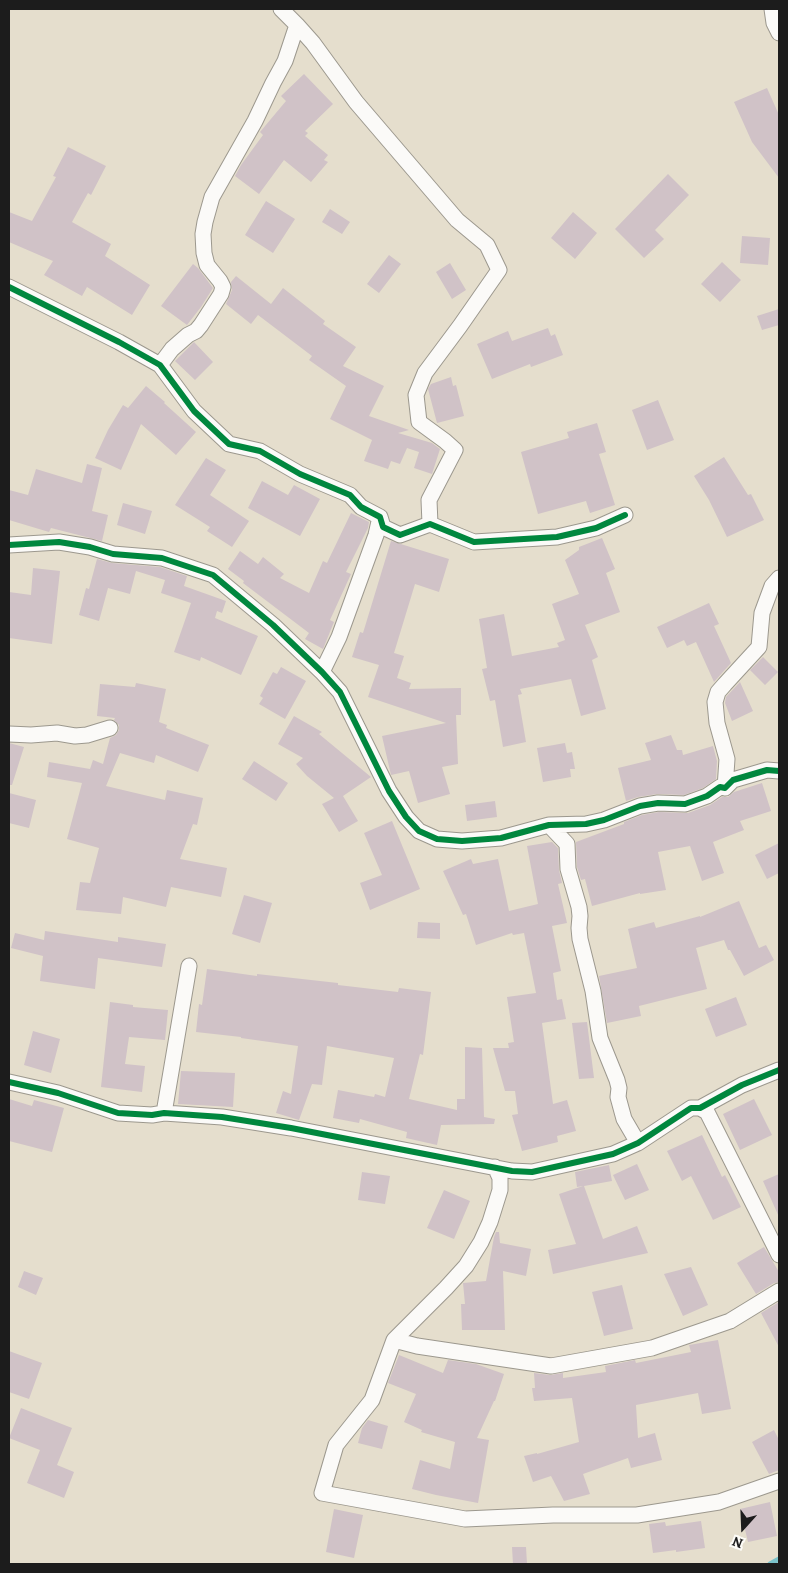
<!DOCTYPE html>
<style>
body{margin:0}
#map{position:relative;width:788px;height:1573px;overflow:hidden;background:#e5decd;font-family:Alegreya,serif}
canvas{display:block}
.frame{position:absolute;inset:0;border:10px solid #1c1c1c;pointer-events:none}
.north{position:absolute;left:718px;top:1503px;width:50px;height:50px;-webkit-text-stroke:4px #fdfcf7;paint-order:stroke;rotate:200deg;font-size:14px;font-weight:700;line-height:20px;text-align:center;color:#1c1c1c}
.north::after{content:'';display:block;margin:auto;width:18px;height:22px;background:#1c1c1c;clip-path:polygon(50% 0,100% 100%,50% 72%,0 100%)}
</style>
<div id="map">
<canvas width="788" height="1573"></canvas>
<div class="frame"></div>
<div class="north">N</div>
</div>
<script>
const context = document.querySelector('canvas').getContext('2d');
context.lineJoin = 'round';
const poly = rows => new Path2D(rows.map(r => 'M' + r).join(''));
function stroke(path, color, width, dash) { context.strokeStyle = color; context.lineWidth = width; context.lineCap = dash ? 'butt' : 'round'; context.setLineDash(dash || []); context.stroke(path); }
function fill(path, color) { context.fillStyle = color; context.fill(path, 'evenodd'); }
stroke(poly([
 [770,1564,779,1559]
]), '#7bc3cb', 5);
fill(poly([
 [304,74,333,104,305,131,308,133,305,136,328,155,324,160,328,162,311,182,284,160,259,194,235,176,241,165,263,135,260,132,286,101,281,96],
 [767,88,779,115,779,178,752,142,734,102],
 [68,147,106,166,91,195,88,193,72,222,111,244,105,256,150,285,132,315,87,287,82,296,44,275,53,261,9,242,9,212,32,221,56,177,53,176],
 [668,174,689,195,655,230,664,239,644,258,615,229],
 [266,201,295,219,273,253,245,235],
 [330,209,350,222,342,234,322,222],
 [573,212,597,233,575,259,551,238],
 [742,236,770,238,768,265,740,263],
 [389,255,401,264,379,293,367,284],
 [722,262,741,280,720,302,701,284],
 [450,263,466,290,452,299,436,272],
 [193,264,198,268,213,288,201,307,187,325,161,306],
 [236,276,271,304,283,288,325,321,323,324,356,347,343,366,384,386,369,416,409,430,398,433,432,443,440,449,432,474,414,468,419,452,407,448,400,464,391,461,388,469,364,461,372,440,330,419,346,386,309,360,312,356,258,315,251,324,226,304,232,290,231,282],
 [779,309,779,325,762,330,757,316],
 [548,328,551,336,555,334,563,355,531,367,530,364,492,379,477,344,508,331,512,341],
 [194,342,213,362,195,380,175,361],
 [451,377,453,386,456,385,464,416,437,423,428,389,431,384],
 [146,386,165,402,164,403,196,432,176,455,141,424,121,470,95,458,108,430,123,405,128,408],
 [658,400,674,440,647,450,632,410],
 [597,423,606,452,599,454,615,505,590,513,586,501,538,514,521,452,569,438,567,432],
 [724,457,748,495,751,494,764,520,727,537,709,500,694,476],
 [206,458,226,470,210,495,249,521,232,547,207,531,210,527,175,505],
 [87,464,102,468,92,511,108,515,102,541,51,528,49,532,9,520,9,490,28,495,36,469,82,483],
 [262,481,288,495,294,485,320,499,300,536,248,508],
 [123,503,152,511,145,534,117,525],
 [351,513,369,522,368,528,346,572,351,574,330,620,334,622,323,649,305,639,309,633,243,583,244,581,228,569,240,551,258,564,263,557,284,574,280,578,309,593,323,561,327,563],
 [602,538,615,569,606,573,620,612,585,625,598,657,592,660,606,709,581,716,571,679,520,689,522,694,518,695,526,742,503,747,495,700,490,701,482,669,487,668,479,619,504,614,512,656,559,647,557,643,565,640,552,604,579,594,565,560,579,550,579,547],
 [391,541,449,559,439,592,415,584,394,653,404,656,397,678,411,683,409,689,461,688,461,715,456,715,458,764,442,767,450,794,418,803,409,771,391,775,382,736,446,723,368,697,379,665,352,657,360,632,363,633],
 [97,559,112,563,160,567,187,576,184,586,226,601,222,613,217,611,215,618,258,636,241,675,201,657,200,661,174,652,191,603,161,593,165,580,136,571,130,594,108,588,99,621,79,615,86,588,89,589],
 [33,568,60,571,52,644,9,638,9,592,31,595],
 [709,603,719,624,714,626,731,663,714,682,696,642,687,646,684,640,667,648,657,627],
 [763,657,778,672,765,685,750,670],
 [281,667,306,681,285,719,259,704,263,698,260,696,273,672,277,674],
 [740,682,753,711,732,721,725,703,726,697],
 [136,683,166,689,159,722,167,725,166,728,209,745,198,772,156,755,154,763,120,753,106,786,165,800,167,790,203,798,197,825,193,824,180,859,227,868,221,897,171,887,166,907,123,897,121,914,76,910,80,882,90,883,99,848,67,839,82,783,47,777,49,762,90,769,93,760,103,764,110,738,116,735,119,730,119,725,114,720,115,718,97,716,100,684,135,687],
 [294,716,322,732,319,734,371,777,343,796,358,821,339,832,322,804,334,798,307,776,296,764,303,758,278,744],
 [671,735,677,750,682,750,683,755,713,746,717,761,716,779,703,788,684,795,657,794,638,797,626,801,618,768,651,760,645,743],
 [9,743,24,747,12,785,9,785],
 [565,743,567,753,572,752,575,769,570,769,571,777,543,782,537,748],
 [254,761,288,783,276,801,242,779],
 [762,783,771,811,740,821,744,830,713,842,724,873,702,881,690,846,658,852,666,890,640,894,640,893,592,906,585,879,581,880,577,867,576,842,624,824,624,822,642,815,659,812,688,813,710,805,722,797,728,797,734,792],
 [9,793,36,800,29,828,9,823],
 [495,801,497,817,467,821,465,805],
 [392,821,420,889,370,910,360,883,382,875,364,833],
 [552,842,558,848,559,870,562,883,558,884,567,923,552,926,561,971,553,973,557,1000,562,999,566,1019,542,1023,553,1104,567,1100,576,1131,557,1136,558,1142,522,1151,512,1115,518,1114,515,1091,505,1091,493,1048,509,1048,508,1043,514,1042,507,997,536,993,524,933,513,935,512,933,476,945,466,914,463,915,443,871,471,859,473,864,498,859,509,911,538,904,527,846],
 [779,843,779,873,767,879,755,855],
 [244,895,272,903,260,943,232,934],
 [739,901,759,948,766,945,774,960,744,976,730,950,728,950,724,940,696,948,707,989,639,1006,641,1016,607,1023,599,976,637,968,628,929,654,922,656,928,700,916,700,917],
 [418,922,440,923,440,939,417,938],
 [45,931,118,942,118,937,166,944,162,967,98,958,95,989,40,981,43,956,11,948,15,933,44,940],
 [207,969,257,976,257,974,338,983,338,985,398,992,399,988,431,992,423,1055,420,1054,409,1099,457,1110,457,1099,465,1099,465,1047,482,1048,484,1117,495,1119,494,1124,441,1125,437,1145,406,1138,407,1132,360,1119,359,1123,333,1118,338,1090,374,1097,375,1094,385,1097,394,1058,327,1046,322,1085,312,1084,299,1120,276,1113,283,1091,291,1094,298,1046,241,1038,241,1037,196,1032,199,1004,202,1005],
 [736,997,747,1025,716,1037,705,1009],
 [110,1002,133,1005,133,1007,168,1010,165,1040,129,1037,125,1064,145,1066,142,1092,101,1087],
 [587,1022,594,1078,579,1079,572,1023],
 [33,1031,60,1039,51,1073,24,1065],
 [181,1071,235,1073,233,1107,178,1104],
 [9,1099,32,1106,34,1100,64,1108,52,1152,9,1141],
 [754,1099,772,1135,740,1150,723,1114],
 [702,1135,722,1177,725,1175,741,1207,713,1220,691,1176,682,1181,667,1151],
 [637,1164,649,1190,625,1200,613,1175],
 [609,1165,612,1181,584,1186,603,1239,637,1226,648,1253,553,1274,548,1250,576,1244,559,1194,583,1186,577,1187,575,1172],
 [362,1172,390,1176,385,1204,358,1200],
 [779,1174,779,1217,763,1181],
 [444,1190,470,1201,454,1239,427,1228],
 [496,1232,499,1232,500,1243,531,1249,526,1276,503,1271,505,1330,462,1330,461,1304,465,1304,463,1283,486,1281,494,1237],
 [764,1247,779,1272,779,1282,774,1283,756,1294,737,1263],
 [691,1267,708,1305,683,1316,664,1274],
 [24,1271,43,1278,36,1295,18,1287],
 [622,1285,633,1329,604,1336,592,1292],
 [779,1302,779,1347,761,1313],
 [718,1340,731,1409,702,1414,698,1393,636,1405,638,1438,655,1433,662,1460,631,1468,628,1458,583,1474,590,1494,564,1501,551,1476,533,1482,524,1456,537,1453,537,1454,579,1442,572,1398,534,1401,532,1388,535,1388,534,1373,550,1375,563,1373,563,1378,606,1372,605,1366,635,1360,636,1363,691,1352,689,1345],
 [9,1351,42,1363,29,1399,9,1392],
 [399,1355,443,1373,448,1360,476,1364,504,1374,495,1401,494,1401,477,1438,489,1440,478,1503,436,1495,412,1489,420,1460,450,1469,455,1442,421,1432,422,1430,404,1422,416,1394,388,1383],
 [21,1408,72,1428,57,1465,74,1472,64,1498,27,1483,40,1450,9,1438],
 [368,1420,388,1426,382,1449,358,1443,362,1428],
 [774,1430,779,1440,779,1470,769,1474,752,1442],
 [770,1502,777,1536,748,1542,740,1509],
 [334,1509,363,1515,354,1558,326,1552],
 [701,1521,705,1548,676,1552,676,1550,653,1553,649,1524,665,1522,666,1526],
 [512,1547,526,1547,527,1564,513,1564]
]), '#d0c2c7');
const street = poly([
 [772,9,774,23,779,33],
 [297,25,313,43,356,102,457,220,487,245,499,270,460,326,425,373,416,395,419,422,445,441,455,450,429,500,430,524],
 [9,287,119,342,160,365,194,411,229,444,260,451,300,474,350,495,361,507,380,517,383,527,400,535,430,524,474,542,557,537,596,528,625,515],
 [160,365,172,349,188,335,196,331,201,325,221,294,223,287,220,281,207,265,204,253,203,234,205,222,212,197,255,121,273,83,285,61,297,25,281,9],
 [9,545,59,542,90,547,113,554,162,558,213,575,273,625,322,672,340,692,389,791,406,817,419,831,437,839,462,841,501,838,549,825,586,824,604,820,640,806,658,803,685,804,707,796,720,787,725,788,733,780,767,770,779,771],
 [322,672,339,637,376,535,380,517],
 [9,734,31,735,57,733,75,736,87,735,110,728],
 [725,788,727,759,717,723,715,702,718,692,725,684,759,647,762,613,772,586,779,578],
 [549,825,567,844,568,869,579,907,580,916,579,928,580,939,593,991,600,1038,617,1080,619,1088,618,1097,624,1119,638,1143],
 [9,1082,58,1093,118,1113,152,1115,164,1113,222,1117,291,1128,512,1171,532,1172,613,1154,638,1143,691,1108,700,1108,742,1085,779,1070],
 [700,1108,707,1112,779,1255],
 [164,1113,189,966],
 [495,1167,500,1178,500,1190,490,1222,481,1242,466,1266,446,1288,394,1340,417,1346,551,1366,652,1348,730,1321,779,1291],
 [394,1340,372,1400,336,1445,322,1493,465,1519,553,1515,637,1515,719,1502,779,1481]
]);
stroke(street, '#9c988e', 17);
stroke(street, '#fbfaf8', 15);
stroke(poly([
 [9,287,119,342,160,365,194,411,229,444,260,451,300,474,350,495,361,507,380,517,383,527,400,535,430,524,474,542,557,537,596,528,625,515],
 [9,545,59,542,90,547,113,554,162,558,213,575,273,625,322,672,340,692,389,791,406,817,419,831,437,839,462,841,501,838,549,825,586,824,604,820,640,806,658,803,685,804,707,796,720,787,725,788,733,780,767,770,779,771],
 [9,1082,58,1093,118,1113,152,1115,164,1113,222,1117,291,1128,512,1171,532,1172,613,1154,638,1143,691,1108,700,1108,742,1085,779,1070]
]), '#00873e', 6);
</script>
